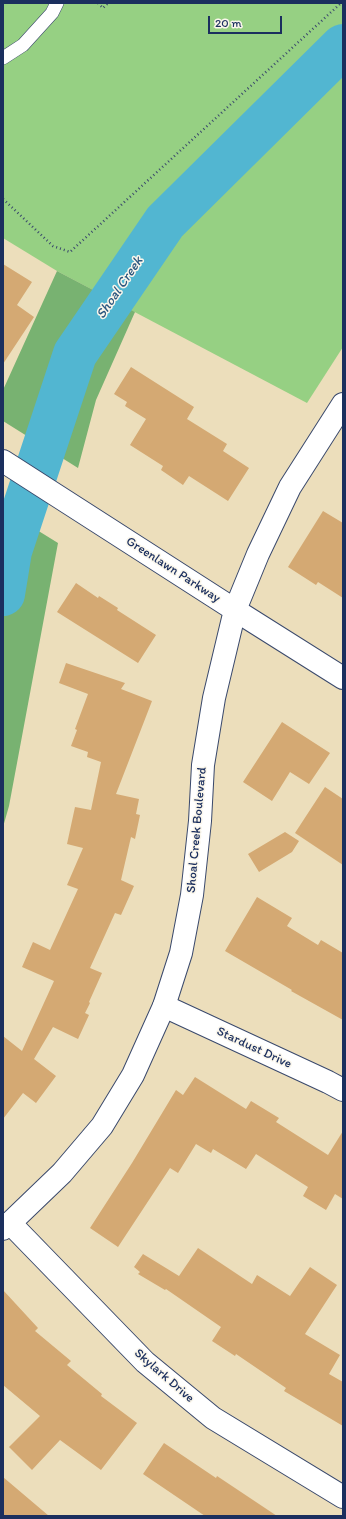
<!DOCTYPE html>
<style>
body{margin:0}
#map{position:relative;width:346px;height:1519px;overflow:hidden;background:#ecdebb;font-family:Itim,sans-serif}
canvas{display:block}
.frame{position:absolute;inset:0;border:4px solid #1b2f5e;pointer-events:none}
.scale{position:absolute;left:208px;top:16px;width:74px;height:18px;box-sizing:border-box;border:2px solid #1b2f5e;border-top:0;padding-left:5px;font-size:12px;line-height:14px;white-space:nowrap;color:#1b2f5e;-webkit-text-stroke:3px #fbf7ec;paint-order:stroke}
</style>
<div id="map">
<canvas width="346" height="1519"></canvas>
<div class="frame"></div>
<div class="scale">20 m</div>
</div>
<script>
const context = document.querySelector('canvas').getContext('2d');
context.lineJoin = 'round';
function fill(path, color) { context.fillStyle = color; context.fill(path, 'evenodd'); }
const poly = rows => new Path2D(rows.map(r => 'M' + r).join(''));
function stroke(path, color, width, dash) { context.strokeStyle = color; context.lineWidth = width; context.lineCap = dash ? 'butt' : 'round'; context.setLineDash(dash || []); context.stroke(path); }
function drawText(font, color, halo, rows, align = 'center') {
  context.font = font + ' Itim,sans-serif'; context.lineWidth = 3; context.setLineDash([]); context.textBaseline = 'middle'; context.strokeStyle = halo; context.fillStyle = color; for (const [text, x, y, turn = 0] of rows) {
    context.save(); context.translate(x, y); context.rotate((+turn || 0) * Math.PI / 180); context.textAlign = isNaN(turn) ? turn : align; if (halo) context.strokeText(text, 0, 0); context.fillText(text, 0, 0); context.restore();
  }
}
fill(poly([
 [3,3,343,3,343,347,307,403,57,271,3,238]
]), '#96d083');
fill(poly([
 [57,271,135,312,96,400,78,468,3,421,3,390],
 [3,509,58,543,9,806,3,827]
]), '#78b271');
stroke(poly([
 [3,594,10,551,75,354,165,222,343,46]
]), '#52b6d1', 44);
fill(poly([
 [3,264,32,282,17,305,34,317,3,364],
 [131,367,194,407,187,419,227,444,223,451,249,468,228,501,189,476,183,485,161,470,163,466,130,445,146,419,125,406,127,402,114,394],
 [323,511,343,523,343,598,318,582,316,585,288,567],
 [76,583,98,598,99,596,118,608,117,610,156,635,138,663,57,612],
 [66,663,125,683,121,689,152,701,116,794,139,799,136,814,140,815,135,839,131,837,121,880,134,886,121,915,115,913,90,968,102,973,89,1002,90,1003,85,1013,89,1015,78,1039,53,1027,34,1059,56,1076,36,1103,23,1093,3,1119,3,1036,22,1051,54,981,22,967,33,942,50,950,78,889,67,885,83,848,67,844,75,807,91,810,101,762,87,757,88,752,71,746,77,730,75,729,88,694,59,683],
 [282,722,330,753,309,784,290,772,272,801,243,782],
 [325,787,343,799,343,865,295,833],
 [285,832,299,841,292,852,259,872,248,854],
 [257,897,292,918,287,926,318,945,321,940,343,953,343,1020,291,991,292,990,225,951],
 [195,1077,246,1109,251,1101,279,1118,276,1122,328,1155,343,1131,343,1199,335,1194,326,1210,303,1196,308,1187,256,1154,246,1169,213,1149,211,1153,196,1144,178,1173,170,1168,118,1247,90,1228,132,1163,176,1090,183,1095],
 [198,1248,252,1284,257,1275,290,1296,310,1267,337,1285,305,1334,340,1355,329,1374,343,1382,343,1426,284,1391,286,1388,236,1354,235,1356,212,1341,221,1327,166,1289,165,1290,138,1274,140,1272,134,1267,143,1254,179,1276],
 [3,1290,38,1328,35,1331,71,1361,67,1365,102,1394,101,1396,137,1423,101,1470,60,1440,32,1470,9,1447,40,1416,3,1385],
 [164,1443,216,1478,217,1476,277,1516,205,1516,143,1474],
 [3,1477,49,1516,3,1516]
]), '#d4a973');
const lane = poly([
 [3,58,23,45,52,13,57,3]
]);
const street = poly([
 [235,610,343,678],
 [164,1006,328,1082,343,1090],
 [10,1223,145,1362,213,1418,343,1497]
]);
const secondary = poly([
 [3,461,235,610],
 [3,1229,10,1223,62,1173,102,1126,133,1075,164,1006,181,953,192,895,200,821,203,765,214,698,235,610,258,554,290,487,343,404]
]);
stroke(lane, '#3a496c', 14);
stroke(street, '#3a496c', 24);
stroke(secondary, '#3a496c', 24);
stroke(poly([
 [98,3,103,8,108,3],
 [3,199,53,246,70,252,341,3]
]), '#3a496c', 2.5, [1, 3]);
stroke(lane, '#fff', 13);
stroke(street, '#fff', 22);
stroke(secondary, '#fff', 22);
drawText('13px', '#1b2f5e', '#fbf7ec', [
 ["Greenlawn Parkway",173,570,33],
 ["Shoal Creek Boulevard",197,830,-85],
 ["Stardust Drive",254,1048,25],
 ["Skylark Drive",164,1376,41]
]);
drawText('italic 14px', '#2c5880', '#fbf7ec', [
 ["Shoal Creek",120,288,-56]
]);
</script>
